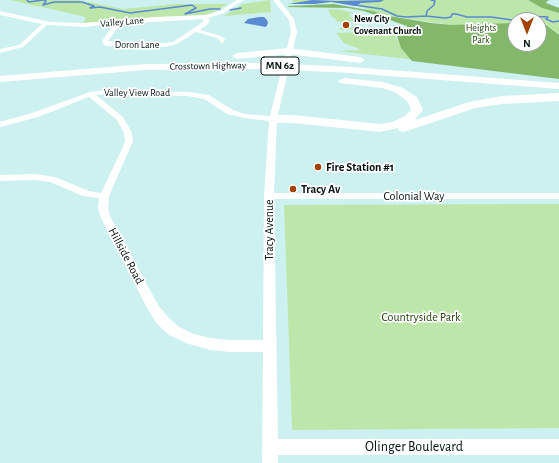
<!DOCTYPE html>
<style>
body{margin:0}
#map{position:relative;width:559px;height:463px;overflow:hidden;background:#cdf0f1;font-family:"Alegreya Sans",sans-serif}
canvas{display:block}
.north{position:absolute;left:507px;top:12px;width:40px;height:40px;box-sizing:border-box;background:#fff;border:1px solid #9ba0a0;border-radius:50%;rotate:180deg;font-size:11px;font-weight:700;line-height:16px;text-align:center;color:#051111}
.north::after{content:'';display:block;margin:auto;width:14px;height:18px;background:#a34200;clip-path:polygon(50% 0,100% 100%,50% 72%,0 100%)}
</style>
<div id="map">
<canvas width="559" height="463"></canvas>
<div class="north">N</div>
</div>
<script>
const context = document.querySelector('canvas').getContext('2d');
context.lineJoin = 'round';
function fill(path, color) { context.fillStyle = color; context.fill(path, 'evenodd'); }
const poly = rows => new Path2D(rows.map(r => 'M' + r).join(''));
function stroke(path, color, width, dash) { context.strokeStyle = color; context.lineWidth = width; context.lineCap = dash ? 'butt' : 'round'; context.setLineDash(dash || []); context.stroke(path); }
function drawText(font, color, halo, rows, align = 'center') {
  context.font = font + ' "Alegreya Sans",sans-serif'; context.lineWidth = 3.5; context.setLineDash([]); context.textBaseline = 'middle'; context.strokeStyle = halo; context.fillStyle = color; for (const [text, x, y, turn = 0] of rows) {
    context.save(); context.translate(x, y); context.rotate((+turn || 0) * Math.PI / 180); context.textAlign = isNaN(turn) ? turn : align; if (halo) context.strokeText(text, 0, 0); context.fillText(text, 0, 0); context.restore();
  }
}
fill(poly([
 [10,0,78,0,123,9,177,4,228,4,206,16,83,23,86,17],
 [270,0,271,12,224,16,243,4],
 [292,0,528,0,542,8,559,13,559,76,337,51,362,50,344,43,336,33,389,31,393,33,404,51,449,51,445,24,389,16,355,5,333,1,294,4],
 [515,20,539,20,539,44,515,44],
 [330,9,343,10,353,13,349,14,359,29,340,30,339,28,356,27,352,21,337,22,335,18,332,17,328,10],
 [559,204,559,428,292,430,284,205]
]), '#bce6aa');
fill(poly([
 [528,0,550,0,547,1,546,3,559,8,559,13,542,8],
 [334,4,373,11,389,16,431,23,451,25,515,23,515,44,539,44,539,23,546,25,559,35,559,79,412,61,401,48,397,36,401,31,407,28,407,26,364,11,348,8,287,7,289,6]
]), '#83b86a');
fill(poly([
 [312,0,337,1,384,0,380,2,361,3,355,6,331,2,315,4,289,4],
 [259,17,264,17,267,20,268,23,266,27,244,23,248,19]
]), '#598ad2');
stroke(poly([
 [27,0,29,2,43,0],
 [44,0,46,1,43,5,54,2,82,2,94,6,90,8,100,7,130,13,192,5,196,8,185,14,210,9,220,9],
 [355,5,382,9,397,16,406,17,426,16,445,18,451,17,452,14,456,14,467,17,491,17,512,20,527,16,548,17,546,19,553,22,559,21],
 [230,10,241,8],
 [426,16,427,11,434,5,435,1,431,0]
]), '#598ad2', 1.5);
fill(poly([
 [237,0,244,0,224,13,208,18,210,20,208,24,200,30,221,36,225,39,224,42,222,43,217,38,196,32,177,44,165,47,106,46,104,45,102,41,114,24,84,27,47,25,23,47,0,53,0,49,19,45,42,24,0,15,0,11,50,22,84,23,155,17,205,15,220,11,237,0],
 [203,19,203,22,173,42,165,43,108,41,120,24,203,19],
 [273,0,279,0,294,19,297,32,277,119,274,193,559,193,559,199,274,199,278,439,559,439,559,455,278,455,278,463,262,463,263,352,230,352,210,350,186,343,169,335,157,324,147,308,101,218,98,209,99,198,83,196,50,182,35,180,0,181,0,175,35,174,55,177,89,191,101,193,122,149,125,141,124,133,117,120,89,97,38,117,0,127,0,122,32,113,90,92,105,90,188,92,209,95,233,110,245,114,270,116,291,32,289,20,273,0],
 [105,94,188,96,204,99,227,114,244,118,269,121,264,196,263,340,230,340,210,338,194,334,179,327,167,316,158,305,111,218,108,209,109,196,133,141,132,133,123,117,96,95,105,94]
]), '#fff');
fill(poly([
 [289,48,360,57,365,60,360,63,289,54,237,59,232,56,237,53,289,48],
 [270,63,350,67,559,83,559,89,350,73,270,69,146,70,0,82,0,76,146,64,270,63],
 [344,78,383,82,403,88,417,97,423,110,415,120,469,102,502,96,559,93,559,101,502,104,475,108,404,132,399,131,398,128,380,132,293,123,273,123,269,122,267,119,269,116,273,115,293,115,380,124,393,122,405,116,411,110,408,102,395,92,382,88,340,83,338,81,344,78]
]), '#fff');
for (const [x, y, r, color] of [
 [346,25,4,"#a34200"],
 [318,167,4,"#a34200"],
 [293,189,4,"#a34200"]
]) { const dot = new Path2D(); dot.arc(x, y, r, 0, 2 * Math.PI); context.fillStyle = color; context.fill(dot); stroke(dot, '#fff', 1.5); }
drawText('bold 10px', '#051111', '#fff', [
 ["New City",354,19],
 ["Covenant Church",354,31]
], 'left');
drawText('10px', '#051111', '#fff', [
 ["Valley Lane",122,22,-5],
 ["Doron Lane",137,45],
 ["Crosstown Highway",208,66,-1],
 ["Valley View Road",137,93]
]);
drawText('10px', '#22450e', '#fff', [
 ["Heights",481,28],
 ["Park",481,40]
]);
for (const [x, y, w] of [
 [280,66,38]
]) { const box = new Path2D(); box.roundRect(x - w / 2, y - 9, w, 18, 3); context.fillStyle = '#fff'; context.fill(box); stroke(box, '#051111', 1); }
drawText('bold 11px', '#051111', null, [
 ["MN 62",280,66]
]);
drawText('bold 12px', '#051111', '#fff', [
 ["Fire Station #1",326,167],
 ["Tracy Av",301,189]
], 'left');
drawText('12px', '#051111', '#fff', [
 ["Colonial Way",414,196],
 ["Tracy Avenue",269,230,-90],
 ["Hillside Road",126,256,62]
]);
drawText('12px', '#22450e', '#fff', [
 ["Countryside Park",421,317]
]);
drawText('14px', '#051111', '#fff', [
 ["Olinger Boulevard",414,447]
]);
</script>
